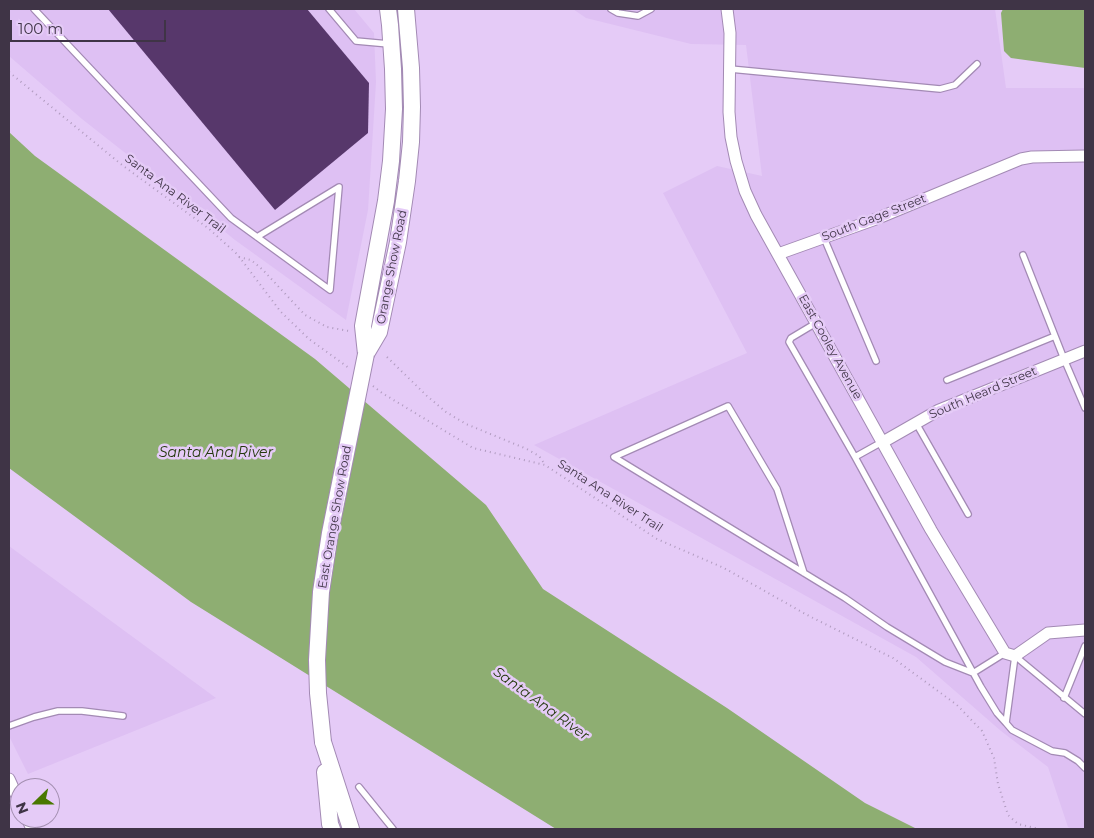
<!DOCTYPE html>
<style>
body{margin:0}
#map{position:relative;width:1094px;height:838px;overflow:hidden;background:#e5cbf7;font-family:Montserrat,sans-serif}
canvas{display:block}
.frame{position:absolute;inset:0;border:10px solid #3f3446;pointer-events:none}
.north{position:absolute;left:10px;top:778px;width:50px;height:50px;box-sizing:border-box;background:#e5cbf7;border:1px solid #a38fb0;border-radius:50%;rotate:248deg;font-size:14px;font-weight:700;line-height:20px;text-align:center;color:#3f3446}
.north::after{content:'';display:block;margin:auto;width:18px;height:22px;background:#497800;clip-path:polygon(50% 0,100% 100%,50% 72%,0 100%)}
.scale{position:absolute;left:10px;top:20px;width:156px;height:22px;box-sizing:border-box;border:2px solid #3f3446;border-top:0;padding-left:6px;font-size:15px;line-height:18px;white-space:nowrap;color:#3f3446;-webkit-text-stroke:4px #e5cbf7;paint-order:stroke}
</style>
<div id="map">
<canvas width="1094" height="838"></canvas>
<div class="frame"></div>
<div class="north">N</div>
<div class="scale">100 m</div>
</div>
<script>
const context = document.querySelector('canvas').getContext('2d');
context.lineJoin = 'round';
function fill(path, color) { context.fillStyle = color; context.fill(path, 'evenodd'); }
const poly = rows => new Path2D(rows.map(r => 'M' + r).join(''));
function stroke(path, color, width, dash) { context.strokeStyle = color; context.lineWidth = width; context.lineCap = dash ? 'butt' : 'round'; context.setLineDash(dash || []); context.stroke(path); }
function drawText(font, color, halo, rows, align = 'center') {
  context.font = font + ' Montserrat,sans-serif'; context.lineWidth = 5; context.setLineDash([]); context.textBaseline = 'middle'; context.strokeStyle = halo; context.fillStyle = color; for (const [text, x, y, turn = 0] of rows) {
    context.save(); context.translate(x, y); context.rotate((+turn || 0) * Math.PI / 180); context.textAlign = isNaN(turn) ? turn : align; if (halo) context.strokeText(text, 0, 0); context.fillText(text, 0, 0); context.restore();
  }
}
fill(poly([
 [9,9,354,9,374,33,376,82,368,210,346,320,235,240,203,214,82,119,9,56],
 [573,9,995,9,1006,88,1085,88,1085,829,1073,829,1068,827,1048,767,1001,731,916,657,534,445,747,353,663,193,717,166,762,176,746,45,691,44,586,18],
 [9,546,216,698,28,774,9,736]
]), '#dec0f3');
fill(poly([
 [1003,9,1085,9,1085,68,1047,63,1011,58,1004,51,1001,13],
 [9,132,35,156,315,359,486,505,543,589,727,708,865,803,917,829,556,829,191,602,9,468]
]), '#8eae72');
fill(poly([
 [108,9,307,9,369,83,368,133,275,210]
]), '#57376b');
const service = poly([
 [34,9,231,218,330,290,339,187,257,237],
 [329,9,356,41,389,44],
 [611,9,618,13,638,16,651,9],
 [730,69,940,89,955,85,977,64],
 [824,238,876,361],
 [1023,255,1064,359,1085,408],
 [816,323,791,338,789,342,855,457,981,687,997,713,1006,723,1015,656],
 [947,380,1055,336],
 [916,423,968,514],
 [855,457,882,442],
 [804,573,777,489,728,406,614,457,845,598,887,627,945,662,973,673,1005,653],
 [1015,656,1085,714],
 [1064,698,1085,646],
 [1006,723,1012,730,1052,751,1065,753,1078,761,1085,768],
 [9,726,34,717,58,711,82,711,123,716],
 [359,787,393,829]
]);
const minor = poly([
 [727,9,730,33,729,112,731,137,736,161,745,191,756,215,931,530,1005,653,1015,656,1048,633,1085,630],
 [778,254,876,219,1021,159,1032,157,1085,156],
 [883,442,939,410,1085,351],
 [9,779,20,803],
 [27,818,32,829]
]);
const secondary = poly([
 [366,354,379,332,398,242,407,181,411,142,412,107,411,68,406,9],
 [366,354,363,326,386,201,391,161,394,109,393,69,390,25,388,9],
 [323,742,351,829],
 [325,772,330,824,332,829]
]);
stroke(service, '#a38ab4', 8);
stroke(minor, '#a38ab4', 13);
stroke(secondary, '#a38ab4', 18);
stroke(poly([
 [9,72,122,165,208,228,237,254,281,312,309,339,349,368],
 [239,257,251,260,263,270,305,315,327,327,349,331],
 [387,357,427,396,446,412,466,424,527,449,539,456,544,463],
 [373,386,382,393,473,448,545,465,657,539,724,568,809,616,893,658,957,705,982,731,994,758,998,784,1008,815,1018,824,1039,829]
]), '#b09bbf', 2, [1, 4]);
stroke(service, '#fff', 5.5);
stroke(minor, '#fff', 11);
stroke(secondary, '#fff', 16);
const secondaryBridge = poly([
 [323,742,318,693,317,660,321,592,330,533,366,354]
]);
stroke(secondaryBridge, '#a38ab4', 18, []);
stroke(secondaryBridge, '#fff', 16);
drawText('12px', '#3f3446', '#e5cbf7', [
 ["Santa Ana River Trail",175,194,37],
 ["South Gage Street",874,218,-21],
 ["Orange Show Road",392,267,-79],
 ["East Cooley Avenue",830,347,61],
 ["South Heard Street",983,393,-23],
 ["Santa Ana River Trail",610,496,33],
 ["East Orange Show Road",335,517,-80]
]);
drawText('italic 14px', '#253a0e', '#e5cbf7', [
 ["Santa Ana River",216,453],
 ["Santa Ana River",541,704,36]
]);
</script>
